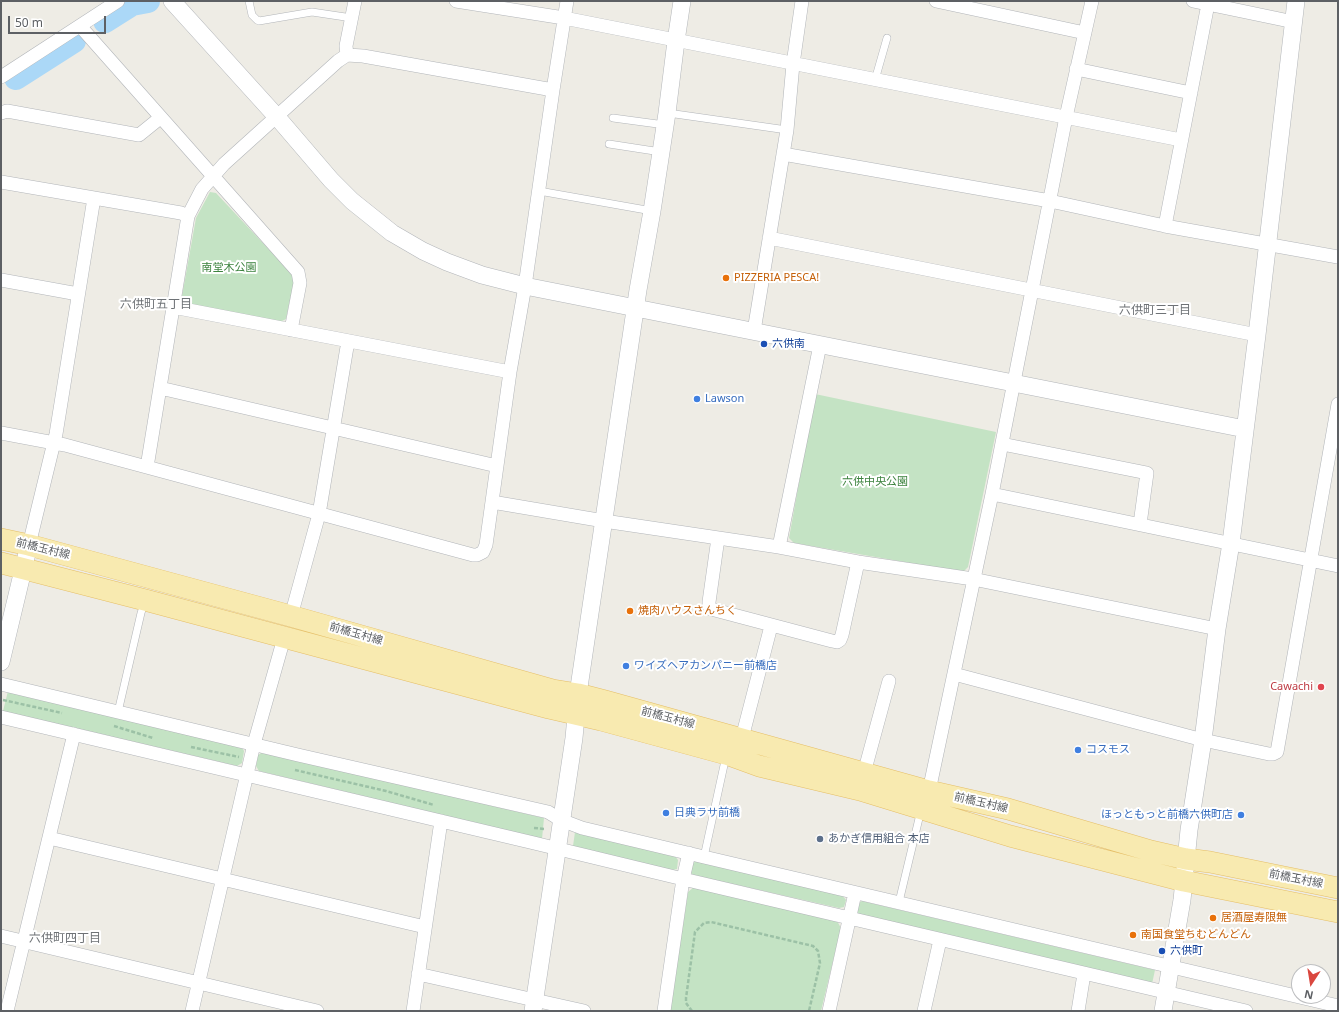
<!DOCTYPE html>
<meta charset="utf-8">
<style>
body{margin:0}
#map{position:relative;width:1339px;height:1012px;overflow:hidden;background:#eeece5;font-family:"Noto Sans",sans-serif}
canvas{display:block}
.frame{position:absolute;inset:0;border:2px solid #5d6064;pointer-events:none}
.north{position:absolute;left:1291px;top:964px;width:40px;height:40px;box-sizing:border-box;background:#fff;border:1px solid #bebfc1;border-radius:50%;rotate:192deg;font-size:11px;font-weight:700;line-height:16px;text-align:center;color:#5d6064}
.north::after{content:'';display:block;margin:auto;width:14px;height:18px;background:#da473f;clip-path:polygon(50% 0,100% 100%,50% 72%,0 100%)}
.scale{position:absolute;left:8px;top:16px;width:98px;height:18px;box-sizing:border-box;border:2px solid #5d6064;border-top:0;padding-left:5px;font-size:12px;line-height:14px;white-space:nowrap;color:#5d6064;-webkit-text-stroke:3px #fff;paint-order:stroke}
</style>
<div id="map">
<canvas width="1339" height="1012"></canvas>
<div class="frame"></div>
<div class="north">N</div>
<div class="scale">50 m</div>
</div>
<script>
const context = document.querySelector('canvas').getContext('2d');
context.lineJoin = 'round';
function fill(path, color) { context.fillStyle = color; context.fill(path, 'evenodd'); }
const poly = rows => new Path2D(rows.map(r => 'M' + r).join(''));
function stroke(path, color, width, dash) { context.strokeStyle = color; context.lineWidth = width; context.lineCap = dash ? 'butt' : 'round'; context.setLineDash(dash || []); context.stroke(path); }
function drawText(font, color, halo, rows, align = 'center') {
  context.font = font + ' "Noto Sans","Noto Sans JP",sans-serif'; context.lineWidth = 4; context.setLineDash([]); context.textBaseline = 'middle'; context.strokeStyle = halo; context.fillStyle = color; for (const [text, x, y, turn = 0] of rows) {
    context.save(); context.translate(x, y); context.rotate((+turn || 0) * Math.PI / 180); context.textAlign = isNaN(turn) ? turn : align; if (halo) context.strokeText(text, 0, 0); context.fillText(text, 0, 0); context.restore();
  }
}
fill(poly([
 [210,192,216,193,291,273,294,282,286,319,280,322,186,303,182,296,196,218],
 [815,394,996,432,968,567,963,572,794,543,789,538],
 [8,691,241,746,244,751,242,763,237,766,3,711],
 [263,752,544,818,542,839,259,771,256,766,258,755],
 [575,832,674,855,678,860,677,869,672,870,573,846],
 [698,861,842,895,846,900,844,907,839,908,693,875,690,872,692,863],
 [694,887,837,921,841,928,821,1011,670,1011,688,892],
 [862,901,1155,970,1152,984,859,914,857,912,858,903]
]), '#c4e3c4');
stroke(poly([
 [105,21,132,4,148,1],
 [16,78,74,41]
]), '#abd8f7', 24);
const service = poly([
 [249,1,252,15,257,20,259,21,312,12,352,18],
 [875,80,887,38],
 [668,113,787,130],
 [613,118,665,125],
 [609,144,661,152],
 [539,191,652,211],
 [118,712,141,613,145,601],
 [704,857,726,756],
 [899,902,921,810]
]);
const minor = poly([
 [456,1,564,18,1181,140],
 [936,1,1085,33],
 [1193,1,1294,22],
 [80,26,298,272,300,283,291,330],
 [347,55,346,46,355,1],
 [1076,69,1191,93],
 [1,77,118,1],
 [1,113,7,111,139,135,160,118],
 [783,154,1050,201,1165,226,1338,257],
 [1,182,181,213,188,216],
 [1165,226,1208,4],
 [769,238,1257,335],
 [1,280,78,294],
 [173,307,510,372],
 [754,331,787,130,793,64,802,1],
 [160,388,497,466],
 [1,433,65,445,473,555,477,555,483,552,486,545,510,372,525,286,553,90,567,1],
 [1002,444,1147,473,1140,524],
 [147,467,188,216,202,189,224,164,338,61,347,55,363,56,553,90],
 [992,494,1338,566],
 [492,502,604,521,779,547,858,562,973,579,1217,629],
 [718,538,709,602,709,606,711,609,832,641,837,642,840,640,842,635,858,562],
 [29,545,56,434,94,198],
 [779,547,820,345],
 [291,616,319,514,348,341],
 [954,674,1203,740,1269,754,1273,754,1277,752,1338,404],
 [1,684,298,755,548,812,561,820,582,828,704,857,1338,1006],
 [1,717,534,843,683,879,1246,1011],
 [742,738,771,626],
 [864,773,889,681],
 [929,791,992,494,1066,117,1092,1],
 [49,838,425,927],
 [1,936,317,1011],
 [418,974,584,1011],
 [7,1011,74,734],
 [192,1011,254,744,284,638],
 [413,1011,441,821],
 [664,1011,683,879,689,853],
 [829,1011,855,893],
 [924,1011,940,940],
 [1078,1011,1084,974]
]);
const tertiary = poly([
 [172,1,277,117,331,180,352,201,392,233,423,251,447,262,482,275,525,286,1245,429],
 [1,662,29,545],
 [533,1011,574,738,578,694,638,290,652,211,667,113,676,41,682,1],
 [1163,1011,1182,900,1189,830,1203,740,1217,629,1231,543,1257,335,1296,1]
]);
const primary = poly([
 [1,539,29,545,291,616,553,690,578,694,605,701,929,791,1008,809,1151,851,1186,859,1210,862,1338,888],
 [1,563,145,600,549,708,601,720,726,754,759,766,860,790,1010,836,1184,881,1338,912]
]);
stroke(service, '#b2b5b9', 8);
stroke(minor, '#b2b5b9', 14);
stroke(tertiary, '#b2b5b9', 18);
stroke(primary, '#e5be67', 22);
stroke(poly([
 [3,700,62,713],
 [114,726,153,738],
 [191,747,239,757],
 [295,770,386,791,434,805],
 [534,828,545,829],
 [692,1011,686,1003,686,998,695,932,704,923,711,922,813,946,818,951,820,963,809,1011]
]), '#9cc1a6', 2.5, [4, 2]);
stroke(service, '#fff', 7);
stroke(minor, '#fff', 13);
stroke(tertiary, '#fff', 17);
stroke(primary, '#f8eab0', 21);
for (const [x, y, r, color] of [
 [726,278,4,"#e8710a"],
 [764,344,4,"#1a4fb4"],
 [697,399,4,"#3f7fe0"],
 [630,611,4,"#e8710a"],
 [626,666,4,"#3f7fe0"],
 [1321,687,4,"#e0444e"],
 [1078,750,4,"#3f7fe0"],
 [666,813,4,"#3f7fe0"],
 [1241,815,4,"#3f7fe0"],
 [820,839,4,"#5c6f8a"],
 [1213,918,4,"#e8710a"],
 [1133,935,4,"#e8710a"],
 [1162,951,4,"#1a4fb4"]
]) { const dot = new Path2D(); dot.arc(x, y, r, 0, 2 * Math.PI); context.fillStyle = color; context.fill(dot); stroke(dot, '#fff', 1.5); }
drawText('11px', '#3d833f', '#fff', [
 ["南堂木公園",229,268],
 ["六供中央公園",875,482]
]);
drawText('11px', '#c56008', '#fff', [
 ["PIZZERIA PESCA!",734,278],
 ["焼肉ハウスさんちく",638,611],
 ["居酒屋寿限無",1221,918],
 ["南国食堂ちむどんどん",1141,935]
], 'left');
drawText('11px', '#164399', '#fff', [
 ["六供南",772,344],
 ["六供町",1170,951]
], 'left');
drawText('11px', '#366cbe', '#fff', [
 ["Lawson",705,399],
 ["ワイズヘアカンパニー前橋店",634,666],
 ["コスモス",1086,750],
 ["日典ラサ前橋",674,813],
 ["ほっともっと前橋六供町店",1233,815,"right"]
], 'left');
drawText('11px', '#5d6064', '#fff', [
 ["前橋玉村線",43,549,14],
 ["前橋玉村線",356,634,16],
 ["前橋玉村線",668,718,15],
 ["前橋玉村線",981,803,13],
 ["前橋玉村線",1296,879,11]
]);
drawText('11px', '#be3a42', '#fff', [
 ["Cawachi",1313,687]
], 'right');
drawText('11px', '#4e5e75', '#fff', [
 ["あかぎ信用組合 本店",828,839]
], 'left');
drawText('12px', '#6e7276', '#fff', [
 ["六供町五丁目",156,305],
 ["六供町三丁目",1155,311],
 ["六供町四丁目",65,939]
]);
</script>
